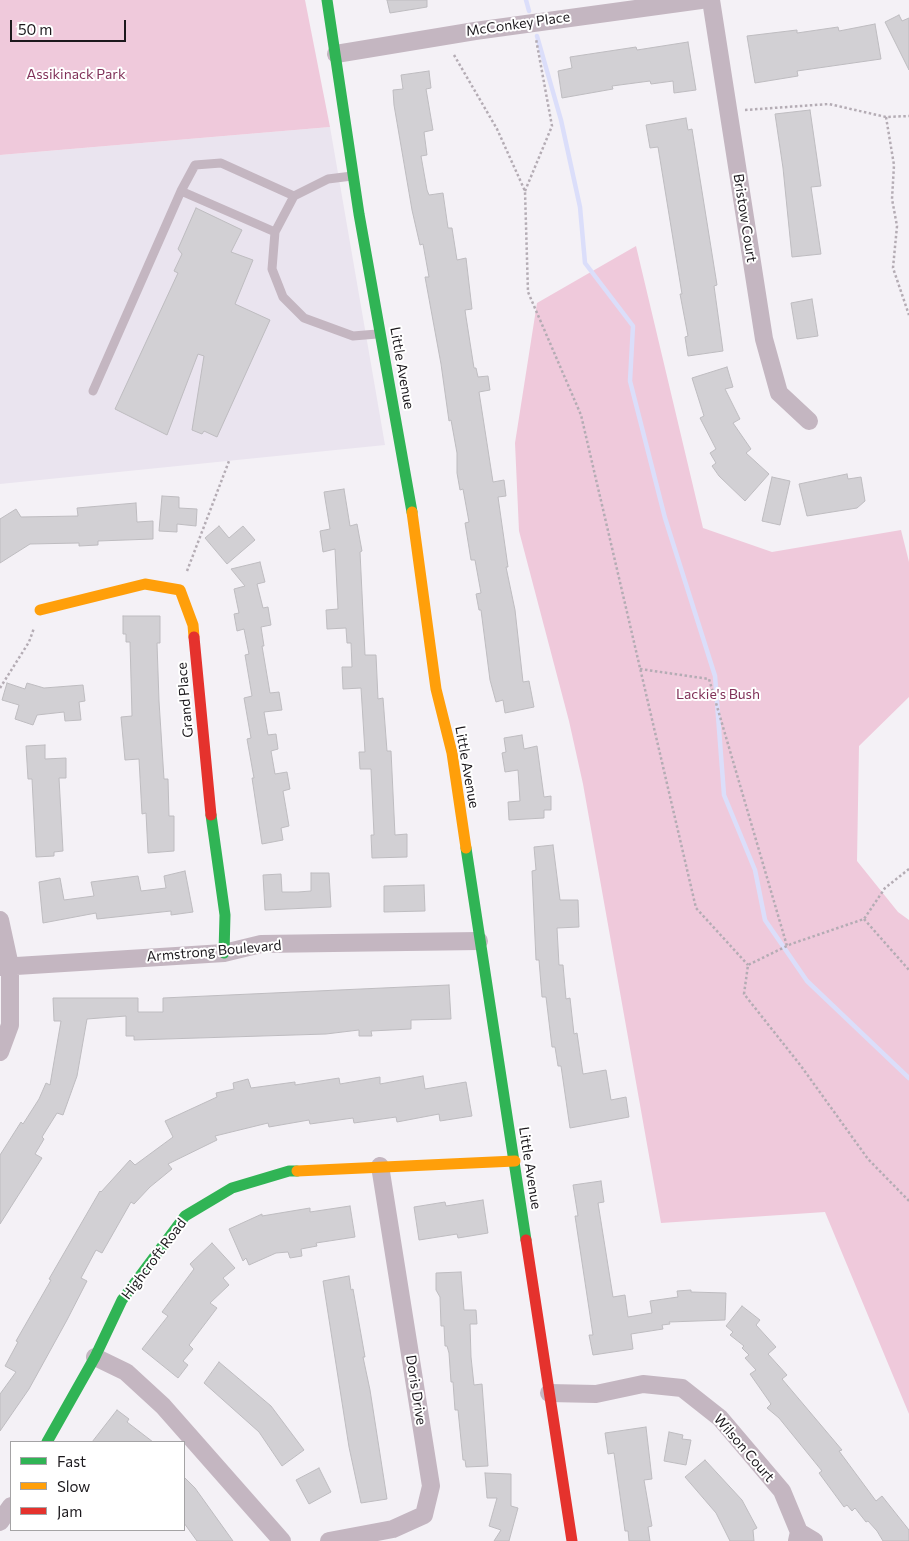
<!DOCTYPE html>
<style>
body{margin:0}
#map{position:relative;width:909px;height:1541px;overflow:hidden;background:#f4f1f6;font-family:Commissioner,sans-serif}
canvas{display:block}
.legend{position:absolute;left:10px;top:1441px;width:175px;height:90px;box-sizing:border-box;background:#fff;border:1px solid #a4a3a5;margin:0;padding:6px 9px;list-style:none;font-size:15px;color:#1c191d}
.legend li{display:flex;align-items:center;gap:10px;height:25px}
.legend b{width:25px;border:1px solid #a4a3a5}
.scale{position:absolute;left:10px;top:20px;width:116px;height:22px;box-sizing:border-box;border:2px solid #1c191d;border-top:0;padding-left:6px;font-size:15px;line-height:18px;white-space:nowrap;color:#1c191d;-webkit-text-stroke:4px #fff;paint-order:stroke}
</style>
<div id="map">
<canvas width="909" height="1541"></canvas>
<ul class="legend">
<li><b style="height:6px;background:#30b455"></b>Fast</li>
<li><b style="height:6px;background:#ff9f0a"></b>Slow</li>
<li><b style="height:6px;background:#e5322d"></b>Jam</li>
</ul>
<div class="scale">50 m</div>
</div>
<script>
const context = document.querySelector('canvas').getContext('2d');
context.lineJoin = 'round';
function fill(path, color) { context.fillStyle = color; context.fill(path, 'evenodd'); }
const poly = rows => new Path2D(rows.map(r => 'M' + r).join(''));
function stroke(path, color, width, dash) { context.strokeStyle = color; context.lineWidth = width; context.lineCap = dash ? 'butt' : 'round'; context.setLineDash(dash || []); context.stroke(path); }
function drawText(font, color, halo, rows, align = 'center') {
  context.font = font + ' Commissioner,sans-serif'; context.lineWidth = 4; context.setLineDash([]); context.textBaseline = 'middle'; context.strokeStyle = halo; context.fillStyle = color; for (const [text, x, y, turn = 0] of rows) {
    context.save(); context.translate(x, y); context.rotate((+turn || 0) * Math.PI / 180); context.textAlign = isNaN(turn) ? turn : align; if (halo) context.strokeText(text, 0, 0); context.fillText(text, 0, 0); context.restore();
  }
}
fill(poly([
 [330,127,385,445,0,484,0,155]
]), '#eae4ef');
fill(poly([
 [0,0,305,0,330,127,0,155],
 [636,246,703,528,772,552,901,530,909,562,909,697,859,746,857,861,898,912,909,920,909,1414,825,1212,661,1223,583,784,569,721,519,531,515,443,537,303]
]), '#efc9db');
stroke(poly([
 [526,0,529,11],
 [537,36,561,120,580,207,585,263,633,326,630,381,665,518,715,676,724,795,755,870,765,920,807,981,909,1078]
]), '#dbdefa', 4.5);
const building = poly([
 [387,0,427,0,427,7,390,13,387,0],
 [899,15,902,21,909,18,909,70,885,22,899,15],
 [875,24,881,59,797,71,798,76,755,83,747,36,797,30,797,33,838,27,839,31,875,24],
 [688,42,696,90,674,93,673,81,651,84,650,81,612,86,613,89,562,98,558,71,572,68,570,57,636,47,637,50,688,42],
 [429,71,431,88,426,89,433,130,424,132,427,155,421,156,427,190,429,195,443,193,448,228,452,228,457,260,466,258,472,309,465,310,466,317,474,368,476,368,478,377,488,376,490,390,479,392,493,482,504,480,506,496,498,497,508,567,506,567,515,610,523,682,529,681,534,707,505,713,503,700,496,702,490,680,481,610,479,610,476,594,481,593,475,560,471,560,465,523,469,522,463,489,460,490,457,473,457,453,451,420,449,421,441,364,425,277,429,277,423,244,420,245,412,210,394,105,393,90,403,89,401,75,429,71],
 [810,110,821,186,811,187,821,254,792,257,783,168,775,114,810,110],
 [686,118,688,130,692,129,717,285,714,286,723,351,688,356,685,337,688,336,680,294,682,294,658,147,650,148,646,125,686,118],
 [196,208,242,230,231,252,253,260,235,304,270,320,217,437,204,431,202,434,192,430,204,356,198,354,167,435,115,409,178,273,174,271,182,254,178,249,196,208],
 [812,299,818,336,797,339,791,303,812,299],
 [727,367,733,387,725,389,740,419,733,423,751,449,746,453,769,474,745,501,719,476,712,466,716,463,710,453,716,449,700,418,704,416,692,378,727,367],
 [847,474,848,479,861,477,865,501,857,508,807,516,799,484,847,474],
 [772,477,790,481,780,525,762,521,772,477],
 [344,489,350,526,357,524,362,551,360,552,365,655,376,655,378,699,383,698,387,751,391,751,395,835,407,834,407,857,372,858,371,835,374,835,371,769,360,769,359,752,365,752,361,688,343,689,342,667,352,667,351,643,347,643,346,628,327,629,326,610,338,609,335,549,323,552,320,531,330,529,324,492,344,489],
 [162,496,179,497,179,508,197,509,196,526,177,524,177,532,159,531,162,496],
 [136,503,137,522,153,521,153,539,98,541,98,545,79,546,79,543,30,544,0,563,0,519,16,509,21,517,78,516,77,508,136,503],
 [219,526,229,538,243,526,255,540,227,564,205,538,219,526],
 [260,562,265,582,257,584,263,608,268,607,271,625,261,627,264,646,262,646,270,693,279,692,282,710,264,712,268,735,276,734,278,749,271,751,275,774,287,772,290,789,283,791,289,826,281,828,283,840,262,844,252,778,254,778,247,739,251,738,244,698,252,696,245,655,249,654,244,629,237,631,234,614,239,613,234,589,245,586,231,569,260,562],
 [123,616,160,616,160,643,157,643,159,701,164,779,168,779,169,816,174,816,174,851,148,853,146,813,142,814,139,759,125,760,121,717,132,716,130,642,126,642,126,634,123,634,123,616],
 [7,683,25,689,27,683,44,688,83,685,85,701,79,702,81,720,65,721,64,712,37,715,33,725,15,719,19,705,2,700,7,683],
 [522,735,524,749,537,746,544,797,551,796,551,810,544,810,544,818,509,820,508,802,520,801,518,770,505,772,502,753,506,752,504,738,522,735],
 [45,745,45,759,66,758,66,778,59,778,63,851,54,852,54,856,36,857,32,779,28,779,26,746,45,745],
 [553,845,560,900,578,900,579,927,557,928,559,965,563,965,566,999,570,998,574,1034,577,1033,583,1074,606,1070,611,1100,626,1097,629,1117,570,1128,561,1066,558,1066,555,1047,552,1047,546,997,542,997,539,960,536,960,532,871,536,870,534,847,553,845],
 [185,871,193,912,171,915,171,911,97,919,96,913,43,923,39,882,60,878,64,900,94,896,91,882,138,876,141,891,166,888,164,876,185,871],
 [311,873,329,873,331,907,265,910,263,875,281,874,282,892,298,892,311,891,311,873],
 [424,885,425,911,384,912,384,886,424,885],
 [449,985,451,1019,411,1020,411,1029,371,1031,372,1036,359,1036,359,1030,326,1034,134,1040,134,1036,126,1036,126,1016,87,1019,77,1076,63,1115,57,1113,42,1137,44,1139,35,1154,42,1158,0,1224,0,1155,21,1122,23,1124,39,1099,46,1083,50,1085,61,1021,54,1021,53,998,138,998,138,1012,163,1012,163,998,449,985],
 [423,1076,425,1089,466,1082,472,1116,440,1121,439,1114,397,1122,396,1117,354,1123,353,1118,310,1124,309,1120,269,1127,268,1123,215,1136,217,1140,168,1164,172,1169,150,1187,134,1204,131,1202,102,1253,96,1250,81,1278,87,1281,67,1320,29,1389,0,1431,0,1394,16,1372,5,1366,18,1342,16,1341,51,1280,49,1279,100,1191,101,1192,130,1160,135,1165,173,1137,165,1121,217,1097,216,1093,234,1089,233,1083,248,1079,251,1088,295,1082,295,1085,339,1078,340,1084,380,1077,380,1084,423,1076],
 [601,1181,604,1202,598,1203,613,1297,625,1295,628,1317,652,1313,650,1301,678,1297,677,1291,691,1290,691,1292,726,1293,725,1320,669,1322,670,1324,662,1325,663,1329,631,1334,633,1349,593,1355,589,1335,593,1335,575,1216,578,1216,573,1185,601,1181],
 [483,1200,488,1233,458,1238,457,1234,419,1240,414,1207,445,1202,446,1206,483,1200],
 [350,1206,355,1237,316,1243,317,1246,301,1249,302,1256,290,1258,288,1252,276,1253,249,1265,246,1258,243,1261,229,1229,262,1214,262,1216,310,1208,310,1212,350,1206],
 [212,1243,235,1268,223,1278,229,1285,210,1303,217,1308,189,1345,193,1349,183,1361,188,1365,178,1378,142,1349,168,1316,162,1312,194,1269,190,1264,212,1243],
 [461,1272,464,1310,476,1310,477,1324,470,1324,471,1357,474,1385,482,1384,488,1466,466,1467,465,1460,463,1460,458,1410,455,1410,453,1382,451,1382,449,1353,447,1346,445,1346,444,1326,441,1326,440,1297,436,1290,436,1273,461,1272],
 [349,1276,351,1290,353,1289,365,1357,363,1357,370,1390,387,1499,361,1503,349,1447,323,1281,349,1276],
 [742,1306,760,1320,756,1325,776,1347,768,1354,787,1375,782,1379,842,1450,839,1451,876,1501,882,1496,909,1530,909,1541,883,1541,877,1531,868,1521,866,1522,855,1508,852,1511,847,1505,844,1507,819,1473,822,1471,779,1418,767,1408,771,1404,750,1374,756,1370,745,1358,749,1355,742,1348,744,1346,730,1335,733,1332,726,1326,742,1306],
 [219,1362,271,1406,304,1450,282,1466,259,1432,204,1383,219,1362],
 [117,1410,129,1419,127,1422,153,1442,92,1442,117,1410],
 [646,1427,652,1479,644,1480,652,1526,648,1527,650,1541,629,1541,628,1531,625,1531,614,1453,608,1454,605,1433,646,1427],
 [669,1432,683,1435,682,1439,691,1440,686,1465,664,1461,669,1432],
 [705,1460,742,1500,757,1528,753,1530,754,1541,730,1541,716,1513,685,1477,705,1460],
 [319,1468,331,1492,309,1504,296,1480,319,1468],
 [485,1473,511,1474,511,1506,518,1508,509,1541,494,1541,501,1530,489,1526,497,1498,487,1498,485,1473],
 [184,1477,195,1488,233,1541,197,1541,184,1523,184,1477]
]);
fill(building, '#d2d0d4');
stroke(building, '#bebcc0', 1);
stroke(poly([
 [454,55,497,129,525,191,528,292,581,415,696,908,748,965],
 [745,110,829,104,886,117,909,116],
 [886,117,894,165,892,199,897,226,893,268,909,315],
 [525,191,552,126,536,39],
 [187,571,229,461],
 [640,669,709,679,787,946],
 [0,688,29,642,34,628],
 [909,869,885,888,864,919,791,944,748,965,744,994,801,1066,868,1159,909,1201],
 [864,919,909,970]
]), '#b4acb4', 2.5, [2.5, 2.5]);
stroke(poly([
 [352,176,328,179,294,196,275,232,272,269,283,297,304,318,353,336,377,334],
 [275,232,181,191,195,165,221,163,294,196],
 [93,391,181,191]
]), '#c4b6c1', 9);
stroke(poly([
 [711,0,764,339,779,393,809,421],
 [336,54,475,31,701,0],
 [0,920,10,966,10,1025,0,1052],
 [0,967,224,953,261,944,479,941],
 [95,1357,126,1372,163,1406,282,1541],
 [549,1393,596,1394,643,1384,682,1388,720,1418,782,1491,799,1532,797,1541],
 [0,1522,11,1506],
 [799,1532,814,1541],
 [329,1541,393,1529,424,1515,431,1486,380,1166]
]), '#c4b6c1', 18);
stroke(poly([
 [327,0,359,214,412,512],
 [211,815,225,915,224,953],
 [466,848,526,1240],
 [47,1442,95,1357,122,1300,185,1216,232,1188,289,1171,297,1171]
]), '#30b455', 11);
stroke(poly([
 [412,512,436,689,452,753,466,848],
 [40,610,145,584,180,590,193,625,194,637],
 [297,1171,515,1161]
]), '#ff9f0a', 11);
stroke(poly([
 [194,637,211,815],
 [526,1240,572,1541]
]), '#e5322d', 11);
drawText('14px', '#1c191d', '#fff', [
 ["McConkey Place",518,24,-8],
 ["Bristow Court",745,218,81],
 ["Little Avenue",402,368,80],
 ["Grand Place",185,700,-95],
 ["Little Avenue",467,767,80],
 ["Armstrong Boulevard",214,951,-5],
 ["Little Avenue",530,1168,81],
 ["Highcroft Road",154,1259,-53],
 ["Doris Drive",416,1390,81],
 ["Wilson Court",744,1448,49]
]);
drawText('14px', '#813259', '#fff', [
 ["Assikinack Park",76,74],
 ["Lackie's Bush",718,694]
]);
</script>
